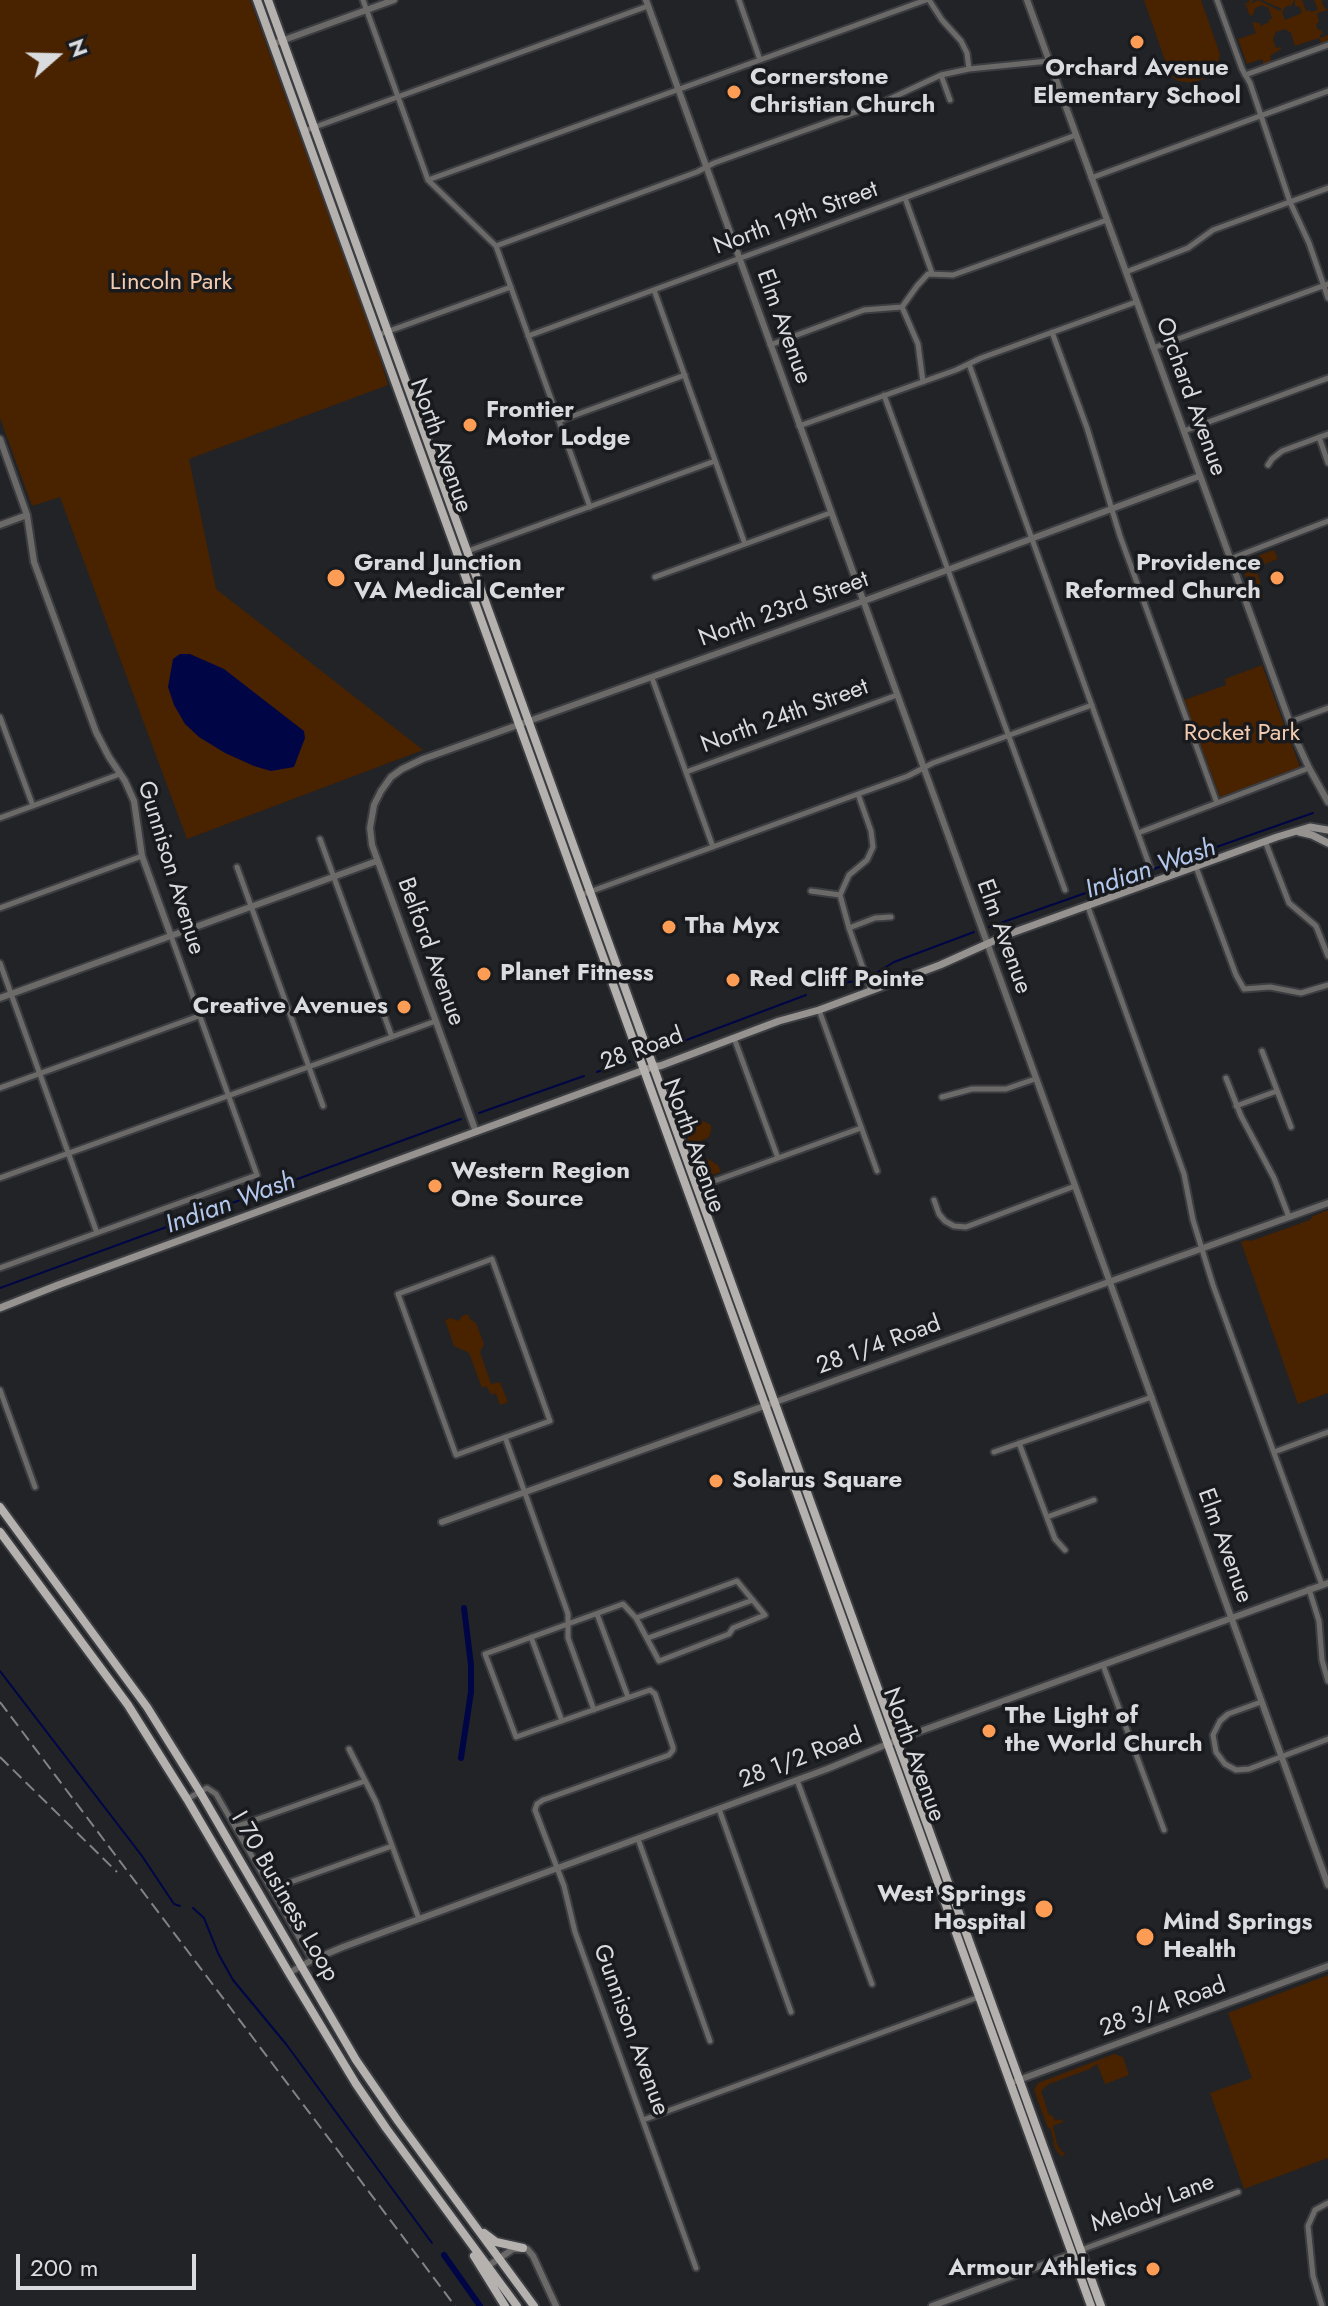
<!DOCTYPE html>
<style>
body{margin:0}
#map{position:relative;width:1328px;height:2306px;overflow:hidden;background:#212327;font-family:Jost,sans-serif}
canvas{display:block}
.north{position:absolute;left:16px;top:16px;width:80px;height:80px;-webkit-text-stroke:6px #181a1d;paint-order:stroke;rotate:70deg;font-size:22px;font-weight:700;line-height:32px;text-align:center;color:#dadbde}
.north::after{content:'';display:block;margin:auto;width:28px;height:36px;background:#dadbde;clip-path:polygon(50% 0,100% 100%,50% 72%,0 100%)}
.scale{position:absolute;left:16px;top:2254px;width:180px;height:36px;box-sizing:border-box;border:4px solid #dadbde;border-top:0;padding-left:10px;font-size:24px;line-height:28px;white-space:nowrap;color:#dadbde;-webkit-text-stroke:6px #181a1d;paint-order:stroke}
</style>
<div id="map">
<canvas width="1328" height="2306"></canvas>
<div class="north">N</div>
<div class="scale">200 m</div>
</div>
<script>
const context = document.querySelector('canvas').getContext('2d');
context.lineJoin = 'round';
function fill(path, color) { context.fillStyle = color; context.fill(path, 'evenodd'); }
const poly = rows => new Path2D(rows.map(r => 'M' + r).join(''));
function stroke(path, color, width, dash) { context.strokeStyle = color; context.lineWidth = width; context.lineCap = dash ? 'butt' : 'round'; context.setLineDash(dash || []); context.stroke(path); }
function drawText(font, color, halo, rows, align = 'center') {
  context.font = font + ' Jost,sans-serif'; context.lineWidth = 7; context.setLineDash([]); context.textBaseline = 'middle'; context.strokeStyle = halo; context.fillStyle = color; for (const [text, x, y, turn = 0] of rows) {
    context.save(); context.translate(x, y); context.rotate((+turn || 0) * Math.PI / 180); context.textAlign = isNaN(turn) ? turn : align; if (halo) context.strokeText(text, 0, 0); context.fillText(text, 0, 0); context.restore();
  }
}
fill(poly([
 [0,0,250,0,379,354,388,385,189,459,216,589,423,750,187,839,60,497,32,506,0,418],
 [1144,0,1201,0,1220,54,1217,68,1212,75,1193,83,1178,81,1170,75],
 [1250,0,1253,0,1251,4,1258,0,1280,11,1282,9,1262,0,1294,0,1292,5,1285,7,1282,13,1285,20,1302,13,1300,7,1295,6,1295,0,1302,0,1306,11,1310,10,1311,12,1318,10,1314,0,1322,0,1323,6,1328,10,1317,13,1319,22,1316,24,1318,30,1321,30,1323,34,1320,35,1320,38,1328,35,1328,42,1322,44,1319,38,1295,46,1291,33,1285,29,1276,32,1273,39,1276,48,1281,47,1281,49,1270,56,1272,63,1264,66,1262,59,1247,64,1238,39,1256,33,1252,22,1259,23,1261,26,1269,22,1269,20,1272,18,1268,7,1264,7,1263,5,1255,8,1253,15,1250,16,1246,6,1250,4,1245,5,1244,3,1248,3],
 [1274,550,1278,559,1256,567,1264,597,1263,599,1255,601,1240,562],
 [1262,665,1300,767,1220,797,1184,700,1226,685,1225,679],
 [703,1121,711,1125,711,1132,708,1138,702,1140,699,1154,718,1165,721,1172,703,1178,700,1178,687,1140,694,1124],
 [1328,1210,1328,1393,1298,1404,1241,1242,1247,1240,1251,1241,1310,1220,1313,1216],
 [468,1314,470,1319,476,1323,484,1344,480,1352,491,1384,500,1382,508,1402,500,1405,496,1393,492,1395,486,1386,482,1388,469,1353,454,1346,445,1320,450,1318,459,1321,462,1316],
 [1328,1975,1328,2158,1244,2189,1210,2093,1252,2078,1228,2013],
 [1114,2054,1123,2057,1129,2075,1105,2084,1097,2064,1090,2069,1049,2084,1041,2091,1049,2115,1053,2116,1055,2121,1062,2119,1063,2122,1053,2126,1057,2144,1061,2151,1066,2154,1061,2156,1055,2149,1051,2130,1047,2126,1034,2090,1038,2083]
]), '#492200');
fill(poly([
 [180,654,190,654,224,669,304,731,305,738,294,767,271,771,254,766,225,753,199,737,185,724,174,705,168,687,173,659]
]), '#000645');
stroke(poly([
 [989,927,1313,813],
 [873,975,894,962,974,932],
 [820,988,859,980],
 [660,1050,806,995],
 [597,1072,619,1063,630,1062],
 [479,1113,584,1076],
 [0,1288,461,1119],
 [0,1671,142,1856,174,1904,180,1906],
 [193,1908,204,1918,218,1953,233,1980,286,2044,432,2243]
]), '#000645', 2);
stroke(poly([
 [461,1758,471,1692,471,1665,464,1608],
 [444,2255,480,2306]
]), '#000645', 6);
const minor = poly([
 [363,0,428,180,496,246,590,507],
 [739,0,760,60],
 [929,0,942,20,961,41,967,53,969,69],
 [1217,0,1242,69,1250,83,1290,202,1309,243,1328,298],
 [941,75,950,100],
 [1245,75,1328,45],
 [304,131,648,6],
 [1091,178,1328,91],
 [428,180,926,0],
 [905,198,932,273],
 [496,246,697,172,714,163,881,103,941,75,969,69,1049,61],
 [1126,272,1188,248,1213,230,1328,188],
 [654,290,745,544],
 [902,307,918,344,923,382],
 [1052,332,1087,428,1120,536,1217,803],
 [378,335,511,287],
 [528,336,1076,135],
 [770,345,864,310,902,307,917,286,928,274,953,275,1107,220],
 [1153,348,1328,284],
 [969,364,1150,867],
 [884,395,1065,890],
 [559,421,685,375],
 [799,426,956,370,981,358,1136,302],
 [1184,431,1328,378],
 [1319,437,1328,463],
 [1268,465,1272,459,1282,451,1328,434],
 [468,551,715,461],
 [1230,559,1328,521],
 [655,577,830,513],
 [652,678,713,847],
 [0,717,33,806],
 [1290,722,1328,708],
 [686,772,897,695],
 [858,794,871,831,873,847,867,860,849,875,840,895,849,928,871,991],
 [0,818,120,774],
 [1138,833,1309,768],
 [320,839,392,1037],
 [1265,841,1289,903,1316,926,1328,956],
 [237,867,323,1106],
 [1196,867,1236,975,1244,989,1270,987,1301,993,1328,985],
 [811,891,840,895],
 [581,895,858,794,908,776,933,763,1092,705],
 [1088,907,1184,1174,1193,1220,1213,1285,1322,1585],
 [0,908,142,856],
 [849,928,875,918,891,917],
 [0,963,97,1233],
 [819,1010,877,1171],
 [734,1038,778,1158],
 [1262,1051,1291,1127],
 [1226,1078,1241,1116,1274,1178,1289,1217],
 [0,1088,199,1016],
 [942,1097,972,1089,1006,1089,1035,1079],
 [1236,1106,1277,1091],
 [0,1178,436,1021],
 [698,1187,861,1128],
 [934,1200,939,1214,945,1221,954,1226,966,1227,1075,1186],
 [492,1259,550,1421,456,1455,398,1294,492,1259],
 [0,1268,257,1175,171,936],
 [0,1390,35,1487],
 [505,1437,568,1614,568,1638,594,1710],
 [1019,1443,1055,1539,1065,1550],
 [994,1452,1152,1397],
 [1274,1452,1328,1432],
 [1047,1517,1094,1500],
 [1309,1589,1319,1621,1322,1660,1328,1681],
 [597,1614,628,1697],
 [636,1618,737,1581,765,1615,733,1628,729,1634,659,1661,636,1618,623,1604,485,1654,516,1737,650,1690,655,1694,673,1747,673,1750,669,1755,543,1800,537,1804,535,1810,564,1886,575,1932,696,2268],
 [531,1637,562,1721],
 [648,1638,753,1600],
 [1103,1665,1164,1830],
 [1261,1702,1228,1714,1220,1721,1213,1735,1216,1752,1225,1764,1236,1770,1249,1769,1328,1739],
 [349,1749,376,1802,419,1919],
 [797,1780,872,1984],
 [187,1799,207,1788,216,1794,312,1960],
 [719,1809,791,2012],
 [235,1827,365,1781],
 [638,1839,710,2041],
 [271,1889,392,1846],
 [643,2120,979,1997],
 [1081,2250,1238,2192],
 [1322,2306,1313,2276,1308,2226,1315,2210,1328,2203]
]);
const tertiary = poly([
 [646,0,1328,1885],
 [1027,0,1297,742,1309,768,1328,802],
 [273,44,394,0],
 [0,439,27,515,34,562,96,732,109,757,125,781,134,801,142,856,171,936],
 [0,525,27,515],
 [0,998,377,861],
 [476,1132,372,845,370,828,374,805,381,791,391,777,402,769,423,759,872,598,1200,476],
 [442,1522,1328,1203],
 [289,1973,312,1960,343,1947,827,1769,907,1736,1328,1583],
 [1016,2081,1328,1966],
 [488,2266,513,2249,527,2249,533,2256,556,2306],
 [932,2306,1072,2254]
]);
const secondary = poly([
 [1299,832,1312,835,1328,843],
 [0,1308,58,1285,655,1066,660,1066,779,1021,819,1010,940,965,1009,934,1277,837,1310,827,1328,830]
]);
const primary = poly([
 [257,0,1091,2306],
 [268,0,1101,2306],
 [0,1507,147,1707,200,1792,356,2060,398,2121,534,2306],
 [0,1532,128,1705,187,1799,289,1973,356,2084,386,2128,517,2306],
 [484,2233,496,2242,523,2248],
 [474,2256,505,2306]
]);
stroke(minor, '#3b3d41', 9);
stroke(tertiary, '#3b3d41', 10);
stroke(secondary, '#3b3d41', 11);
stroke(primary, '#3b3d41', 12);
stroke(minor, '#6c6a69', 5);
stroke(tertiary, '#6c6a69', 6);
stroke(secondary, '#959290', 7);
stroke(primary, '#b5b1af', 8);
stroke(poly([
 [0,1702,455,2306],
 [0,1757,117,1872]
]), '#818386', 2, [12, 6]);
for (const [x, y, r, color] of [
 [1137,42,8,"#fd9d55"],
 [734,92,8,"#fd9d55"],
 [470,425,8,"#fd9d55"],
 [336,578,10,"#fd9d55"],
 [1277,578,8,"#fd9d55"],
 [669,927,8,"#fd9d55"],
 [484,974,8,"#fd9d55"],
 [733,980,8,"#fd9d55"],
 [404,1007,8,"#fd9d55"],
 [435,1186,8,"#fd9d55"],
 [716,1481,8,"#fd9d55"],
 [989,1731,8,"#fd9d55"],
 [1044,1909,10,"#fd9d55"],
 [1145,1937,10,"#fd9d55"],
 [1153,2269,8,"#fd9d55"]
]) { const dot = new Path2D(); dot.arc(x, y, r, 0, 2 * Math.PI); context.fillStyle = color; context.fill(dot); stroke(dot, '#181a1d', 3); }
drawText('bold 24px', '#dadbde', '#181a1d', [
 ["Orchard Avenue",1137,69,"center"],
 ["Elementary School",1137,97,"center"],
 ["Cornerstone",750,78],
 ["Christian Church",750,106],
 ["Frontier",486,411],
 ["Motor Lodge",486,439],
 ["Grand Junction",354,564],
 ["VA Medical Center",354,592],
 ["Providence",1261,564,"right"],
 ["Reformed Church",1261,592,"right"],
 ["Tha Myx",685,927],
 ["Planet Fitness",500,974],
 ["Red Cliff Pointe",749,980],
 ["Creative Avenues",388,1007,"right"],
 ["Western Region",451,1172],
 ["One Source",451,1200],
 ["Solarus Square",732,1481],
 ["The Light of",1005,1717],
 ["the World Church",1005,1745],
 ["West Springs",1026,1895,"right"],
 ["Hospital",1026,1923,"right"],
 ["Mind Springs",1163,1923],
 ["Health",1163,1951],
 ["Armour Athletics",1137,2269,"right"]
], 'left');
drawText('24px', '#dadbde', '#181a1d', [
 ["North 19th Street",796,219,-20],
 ["Elm Avenue",783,327,70],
 ["Orchard Avenue",1190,397,70],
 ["North Avenue",440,446,70],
 ["North 23rd Street",784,610,-20],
 ["North 24th Street",785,717,-20],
 ["Gunnison Avenue",170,868,73],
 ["Elm Avenue",1003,937,70],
 ["Belford Avenue",430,952,70],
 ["28 Road",642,1050,-20],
 ["North Avenue",693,1146,70],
 ["28 1/4 Road",879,1346,-20],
 ["Elm Avenue",1224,1546,70],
 ["North Avenue",913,1755,70],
 ["28 1/2 Road",801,1759,-21],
 ["I 70 Business Loop",284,1897,60],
 ["28 3/4 Road",1163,2008,-20],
 ["Gunnison Avenue",630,2030,70],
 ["Melody Lane",1153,2204,-20]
]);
drawText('24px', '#f3cbb0', '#181a1d', [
 ["Lincoln Park",171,283],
 ["Rocket Park",1242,734]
]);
drawText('italic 26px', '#b4c8ee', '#181a1d', [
 ["Indian Wash",1151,870,-19],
 ["Indian Wash",231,1204,-20]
]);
</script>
